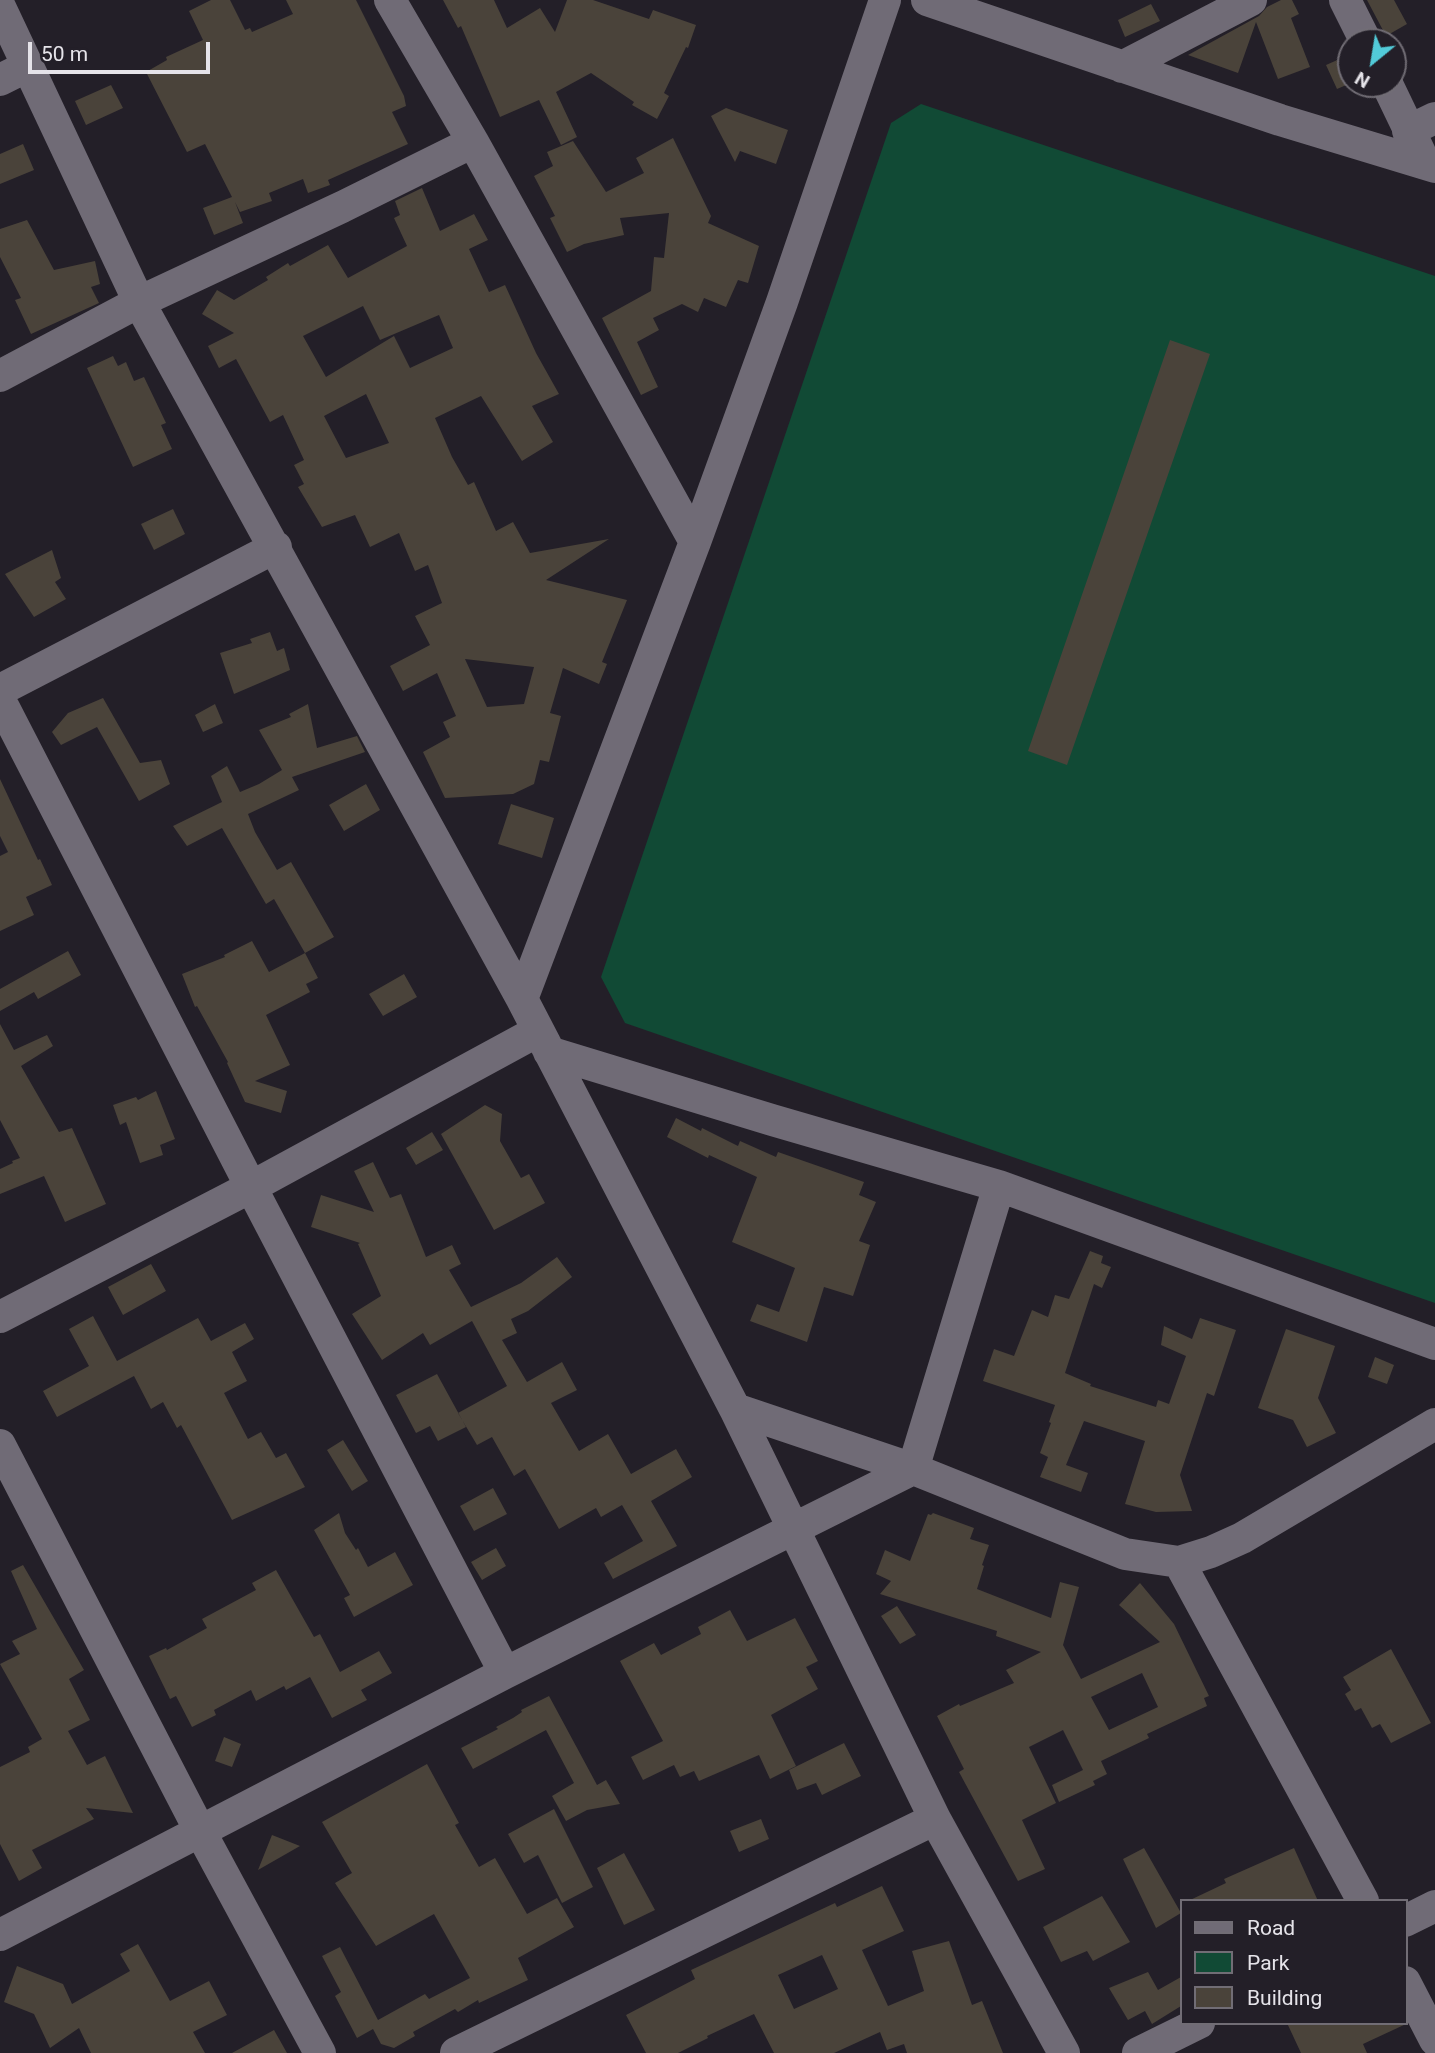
<!DOCTYPE html>
<style>
body{margin:0}
#map{position:relative;width:1435px;height:2053px;overflow:hidden;background:#231f28;font-family:Roboto,sans-serif}
canvas{display:block}
.legend{position:absolute;left:1180px;top:1899px;width:228px;height:126px;box-sizing:border-box;background:#231f28;border:2px solid #716d75;margin:0;padding:9px 12px;list-style:none;font-size:21px;color:#e5e3e9}
.legend li{display:flex;align-items:center;gap:14px;height:35px}
.legend b{width:35px;border:2px solid #716d75}
.north{position:absolute;left:1337px;top:28px;width:70px;height:70px;box-sizing:border-box;background:#231f28;border:2px solid #716d75;border-radius:50%;rotate:210deg;font-size:19px;font-weight:700;line-height:28px;text-align:center;color:#e5e3e9}
.north::after{content:'';display:block;margin:auto;width:24px;height:32px;background:#52cbd9;clip-path:polygon(50% 0,100% 100%,50% 72%,0 100%)}
.scale{position:absolute;left:28px;top:42px;width:182px;height:32px;box-sizing:border-box;border:4px solid #e5e3e9;border-top:0;padding-left:9px;font-size:21px;line-height:24px;white-space:nowrap;color:#e5e3e9;-webkit-text-stroke:5px #231f28;paint-order:stroke}
</style>
<div id="map">
<canvas width="1435" height="2053"></canvas>
<ul class="legend">
<li><b style="height:9px;background:#706b76"></b>Road</li>
<li><b style="height:19px;background:#114a35"></b>Park</li>
<li><b style="height:19px;background:#4a433a"></b>Building</li>
</ul>
<div class="north">N</div>
<div class="scale">50 m</div>
</div>
<script>
const context = document.querySelector('canvas').getContext('2d');
context.lineJoin = 'round';
function fill(path, color) { context.fillStyle = color; context.fill(path, 'evenodd'); }
const poly = rows => new Path2D(rows.map(r => 'M' + r).join(''));
function stroke(path, color, width, dash) { context.strokeStyle = color; context.lineWidth = width; context.lineCap = dash ? 'butt' : 'round'; context.setLineDash(dash || []); context.stroke(path); }
fill(poly([
 [921,104,1435,276,1435,1303,625,1023,601,977,891,123]
]), '#114a35');
fill(poly([
 [211,0,230,0,245,30,250,28,252,32,293,14,286,0,356,0,404,96,406,106,392,112,408,144,328,180,330,185,308,193,303,179,269,193,272,201,240,212,235,202,243,223,214,235,203,208,232,197,205,144,187,152,146,72,167,60,166,57,203,40,189,11],
 [443,0,494,0,507,28,540,8,555,32,567,0,593,0,649,19,653,10,696,25,688,48,686,47,664,93,669,96,657,119,632,105,634,102,591,73,556,92,577,137,561,145,539,100,500,117,461,26,458,28],
 [1281,0,1292,0,1299,14,1291,18,1310,67,1278,79,1256,22,1238,73,1188,55,1259,16,1267,7],
 [1367,0,1394,0,1407,24,1386,36],
 [1151,4,1160,21,1125,37,1118,20],
 [1351,54,1351,83,1337,89,1326,65],
 [111,85,123,108,86,125,75,101],
 [726,108,788,130,776,164,740,151,735,162,711,116],
 [673,138,711,216,708,223,759,246,748,283,738,280,726,307,704,298,698,312,682,304,653,318,659,330,637,342,658,387,641,395,602,318,651,291,654,257,664,258,669,213,620,218,624,235,584,244,567,252,550,218,555,216,534,176,553,166,547,152,573,141,606,192,644,173,636,158],
 [23,144,34,170,0,184,0,154],
 [422,188,440,231,474,214,488,240,469,249,489,292,505,285,536,353,559,394,532,406,553,442,522,461,481,396,435,418,452,457,468,485,474,482,496,531,513,522,530,553,609,539,546,580,627,600,602,662,607,664,599,684,563,668,550,713,561,716,549,762,540,760,534,784,513,794,445,798,423,752,450,737,443,722,456,716,437,673,403,691,390,666,430,645,415,616,442,603,428,565,415,571,399,533,370,547,355,515,322,527,298,487,304,484,294,465,304,460,283,415,270,422,236,359,219,368,208,346,234,333,202,314,217,290,234,300,268,280,266,277,288,263,290,266,328,245,348,278,407,246,394,218,400,215,395,201],
 [363,306,380,340,439,315,453,348,410,368,394,336,326,377,303,336],
 [366,394,389,443,346,458,324,416],
 [465,659,534,667,524,704,487,707],
 [27,220,54,270,95,261,100,284,91,287,99,303,31,334,15,300,21,298,0,257,0,229],
 [1170,340,1210,354,1067,765,1028,751],
 [113,356,118,366,126,362,134,381,144,377,166,423,161,425,172,449,133,467,87,368],
 [173,509,185,534,154,550,141,524],
 [52,550,61,578,55,582,66,599,34,617,5,574],
 [270,632,277,651,284,648,290,670,234,694,220,653,252,643,250,639],
 [103,698,140,763,161,760,170,784,139,801,97,727,61,745,52,732,68,713],
 [215,704,223,723,203,732,195,715],
 [308,704,317,748,357,736,365,752,292,777,299,790,248,814,255,832,277,870,291,862,334,937,305,953,274,899,266,904,222,828,187,846,173,826,222,802,211,776,227,766,240,792,259,784,282,770,259,730,291,717,289,714],
 [0,779,38,860,40,859,52,885,26,897,34,915,0,931,0,856,8,852,0,836],
 [366,784,380,810,344,831,329,805],
 [511,804,554,818,542,858,498,844],
 [252,941,269,972,305,953,318,978,306,984,310,992,266,1015,290,1065,255,1081,287,1091,281,1113,245,1102,227,1063,228,1062,197,1006,195,1007,182,974,225,957,224,955],
 [68,951,81,975,38,999,34,992,0,1011,0,989],
 [404,974,417,997,383,1016,369,994],
 [0,1024,14,1050,47,1035,53,1046,21,1066,59,1132,72,1128,106,1204,65,1222,44,1176,0,1194,0,1169,13,1163,12,1161,20,1158,0,1120],
 [156,1091,175,1139,160,1145,163,1155,140,1163,126,1122,120,1125,113,1105,136,1097,138,1100],
 [485,1105,502,1114,500,1141,521,1178,529,1174,545,1203,494,1230,441,1134],
 [676,1118,701,1131,702,1128,738,1146,740,1141,776,1157,778,1152,864,1182,859,1195,876,1202,859,1241,870,1245,853,1296,824,1287,807,1342,750,1321,757,1304,779,1312,795,1268,732,1242,757,1177,709,1155,708,1158,667,1137],
 [432,1132,443,1150,416,1165,406,1148],
 [373,1162,390,1198,401,1194,426,1257,452,1245,461,1264,449,1270,471,1307,521,1283,557,1257,572,1277,528,1311,511,1319,517,1333,502,1340,527,1382,562,1362,577,1390,551,1403,579,1451,608,1434,631,1474,676,1449,692,1477,651,1501,677,1546,613,1579,604,1563,643,1541,622,1505,601,1517,596,1508,559,1529,525,1469,514,1476,492,1437,477,1445,458,1413,507,1386,472,1321,430,1345,423,1333,382,1360,352,1314,381,1296,358,1244,360,1243,311,1227,321,1195,374,1212,354,1171],
 [1090,1251,1103,1256,1101,1263,1111,1267,1102,1288,1094,1284,1065,1373,1091,1384,1090,1386,1156,1407,1158,1400,1169,1404,1186,1356,1161,1345,1164,1326,1192,1339,1200,1318,1236,1330,1214,1396,1207,1393,1180,1475,1192,1511,1156,1512,1125,1504,1145,1441,1084,1421,1066,1465,1088,1473,1081,1492,1040,1477,1048,1457,1040,1453,1051,1423,1049,1422,1055,1405,983,1381,994,1349,1014,1356,1032,1310,1048,1317,1055,1295,1069,1299],
 [151,1264,166,1291,123,1315,108,1287],
 [93,1316,117,1361,198,1318,211,1341,245,1323,254,1339,232,1352,247,1381,224,1393,248,1439,261,1432,276,1458,286,1453,305,1487,232,1520,181,1425,177,1428,163,1402,151,1409,134,1376,57,1417,43,1391,89,1366,69,1329],
 [1286,1329,1335,1346,1318,1398,1336,1433,1307,1447,1293,1420,1258,1408],
 [1375,1357,1394,1365,1387,1384,1368,1377],
 [437,1374,466,1427,438,1441,430,1426,416,1433,396,1395],
 [343,1440,368,1481,352,1491,327,1450],
 [493,1488,507,1514,474,1531,460,1506],
 [339,1513,345,1533,356,1550,358,1548,368,1567,395,1552,413,1585,354,1617,344,1598,350,1595,314,1530],
 [933,1513,974,1528,970,1539,989,1545,982,1565,984,1566,977,1589,1051,1618,1060,1582,1079,1587,1063,1645,1081,1679,1160,1642,1119,1605,1140,1583,1174,1624,1209,1696,1204,1698,1207,1706,1147,1734,1149,1738,1101,1761,1107,1774,1093,1781,1095,1785,1059,1802,1052,1785,1083,1770,1063,1730,1029,1747,1056,1803,1022,1820,1045,1869,1018,1881,959,1772,964,1769,937,1716,959,1704,960,1706,1014,1683,1006,1670,1041,1652,996,1636,997,1631,880,1594,891,1581,876,1574,885,1550,910,1561,928,1514,931,1515],
 [1142,1673,1158,1707,1109,1730,1091,1697],
 [496,1548,506,1566,482,1580,471,1562],
 [23,1565,84,1670,69,1679,90,1720,68,1731,87,1765,105,1756,133,1813,86,1808,94,1819,32,1850,42,1868,19,1881,0,1844,0,1767,30,1752,28,1747,42,1739,0,1664,20,1654,12,1641,37,1629,11,1571],
 [276,1570,314,1637,320,1634,340,1672,379,1651,392,1673,361,1690,367,1700,332,1718,310,1677,286,1690,284,1686,256,1701,251,1690,214,1710,216,1715,192,1727,176,1696,170,1699,149,1656,166,1648,167,1650,207,1628,202,1619,256,1590,252,1583],
 [897,1606,916,1635,900,1644,881,1616],
 [730,1610,747,1641,795,1618,818,1661,806,1667,818,1689,771,1715,796,1766,770,1779,759,1755,699,1781,694,1771,680,1777,674,1765,643,1780,631,1757,663,1741,620,1661,654,1643,661,1655,701,1634,698,1627],
 [1391,1649,1431,1723,1391,1743,1380,1724,1372,1728,1361,1708,1355,1711,1345,1694,1351,1690,1343,1677],
 [549,1696,597,1785,606,1780,620,1804,587,1810,566,1821,552,1796,574,1783,546,1730,473,1769,461,1748,498,1729,496,1727,513,1718,522,1712,521,1710],
 [224,1737,241,1744,232,1767,215,1761],
 [844,1743,861,1776,822,1795,816,1783,797,1790,789,1770],
 [427,1764,459,1823,455,1825,479,1867,495,1858,527,1914,557,1898,574,1927,518,1958,528,1980,479,2003,478,2000,458,2012,455,2009,413,2032,415,2036,394,2048,381,2044,373,2029,357,2038,335,1996,341,1992,322,1956,340,1947,378,2020,425,1994,429,1999,470,1978,434,1914,376,1946,335,1883,352,1873,322,1822],
 [554,1809,593,1887,562,1903,538,1855,524,1863,508,1834],
 [761,1819,769,1839,739,1852,730,1831],
 [272,1835,300,1846,258,1870],
 [1144,1848,1181,1913,1156,1928,1123,1859],
 [1294,1848,1318,1901,1188,1901,1226,1883,1224,1879],
 [624,1853,655,1910,624,1925,597,1868],
 [882,1886,904,1931,862,1950,888,2006,924,1991,912,1951,949,1941,972,2005,982,2001,1003,2053,907,2053,904,2044,887,2050,880,2032,834,2053,774,2053,754,2014,707,2036,708,2038,678,2053,646,2053,626,2015,695,1979,691,1970,835,1903,837,1907],
 [822,1955,838,1989,794,2009,778,1975],
 [1102,1896,1130,1942,1093,1961,1087,1951,1061,1962,1043,1927],
 [138,1944,170,2001,209,1981,227,2015,193,2032,205,2053,91,2053,79,2028,50,2048,34,2014,4,2002,17,1966,63,1984,72,2004,130,1971,120,1954],
 [1148,1972,1158,1990,1181,1977,1181,2006,1152,2024,1145,2011,1128,2020,1109,1988],
 [1287,2023,1406,2023,1406,2024,1363,2044,1367,2053,1301,2053],
 [274,2030,287,2053,232,2053]
]), '#4a433a');
stroke(poly([
 [390,0,473,142,695,542],
 [927,0,1280,120,1435,167],
 [1345,0,1366,42],
 [0,7,139,302,522,999,735,1409,935,1819,1064,2053],
 [1122,67,1251,0],
 [0,80,28,66],
 [1387,84,1425,163],
 [1408,131,1435,118],
 [0,376,139,302,342,207,473,142],
 [0,690,276,547],
 [0,700,251,1187,505,1673],
 [522,999,695,542,782,302,885,0],
 [549,1052,772,1120,999,1186,1435,1344],
 [0,1317,251,1187,538,1031],
 [735,1409,913,1469,1125,1554,1179,1562,1211,1552,1242,1538,1435,1424],
 [0,1445,200,1831,320,2053],
 [1179,1562,1363,1901],
 [1405,1921,1435,1906],
 [0,1935,505,1673,913,1469,999,1186],
 [1405,1982,1435,2040],
 [456,2053,935,1819],
 [1138,2053,1199,2023]
]), '#706b76', 32);
</script>
